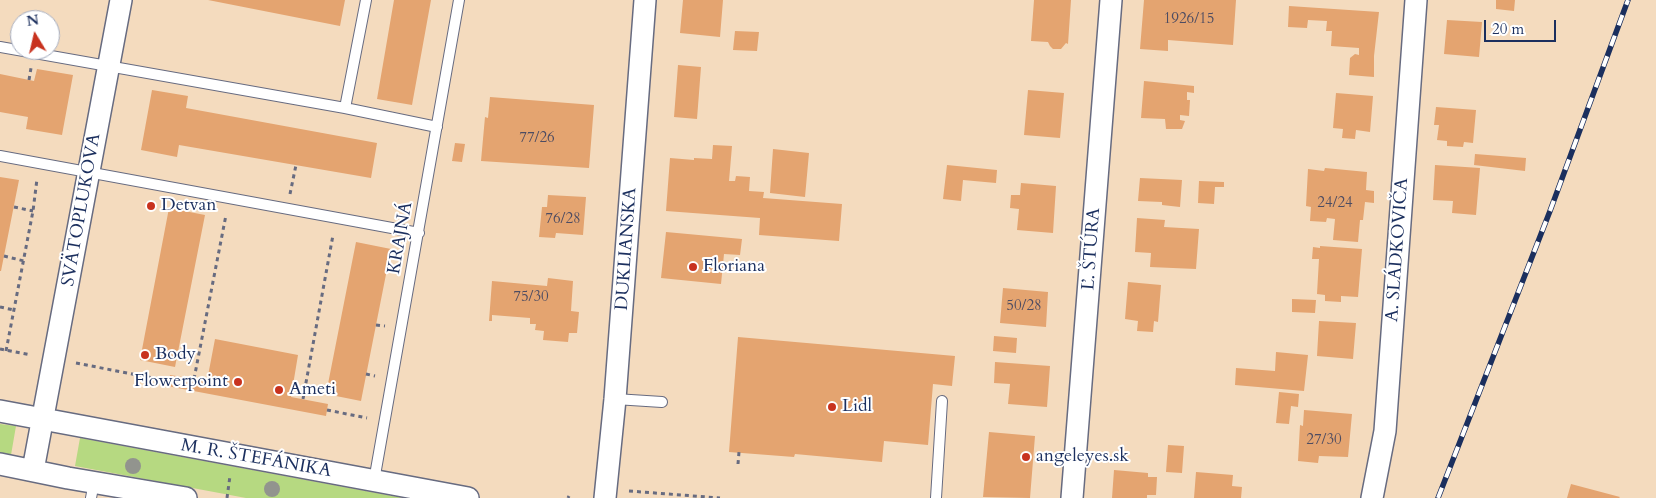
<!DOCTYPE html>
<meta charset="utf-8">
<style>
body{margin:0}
#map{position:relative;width:1656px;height:498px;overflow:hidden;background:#f4dbbe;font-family:Cardo,serif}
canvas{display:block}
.north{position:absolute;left:10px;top:10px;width:50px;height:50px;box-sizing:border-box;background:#fff;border:1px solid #a4acbf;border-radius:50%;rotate:351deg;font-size:14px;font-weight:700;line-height:20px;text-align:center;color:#1b2f5e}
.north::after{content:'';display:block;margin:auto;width:18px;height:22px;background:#c8321e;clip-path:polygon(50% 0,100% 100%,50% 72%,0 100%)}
.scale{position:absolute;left:1484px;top:20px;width:72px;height:22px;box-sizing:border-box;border:2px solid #1b2f5e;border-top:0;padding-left:6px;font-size:15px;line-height:18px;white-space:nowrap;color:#1b2f5e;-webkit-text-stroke:4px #fff;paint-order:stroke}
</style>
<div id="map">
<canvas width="1656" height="498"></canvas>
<div class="north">N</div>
<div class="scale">20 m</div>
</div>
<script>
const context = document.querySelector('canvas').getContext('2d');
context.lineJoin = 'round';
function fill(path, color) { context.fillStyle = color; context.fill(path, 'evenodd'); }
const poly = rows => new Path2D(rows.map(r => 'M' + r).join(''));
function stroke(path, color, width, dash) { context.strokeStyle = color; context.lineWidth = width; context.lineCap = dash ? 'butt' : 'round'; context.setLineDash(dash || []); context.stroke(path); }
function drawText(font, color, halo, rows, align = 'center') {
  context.font = font + ' Cardo,serif'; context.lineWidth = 4; context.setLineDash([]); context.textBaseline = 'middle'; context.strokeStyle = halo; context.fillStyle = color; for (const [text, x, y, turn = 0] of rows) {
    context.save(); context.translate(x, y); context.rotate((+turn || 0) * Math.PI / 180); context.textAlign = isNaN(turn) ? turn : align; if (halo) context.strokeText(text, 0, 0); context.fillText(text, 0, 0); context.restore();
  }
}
fill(poly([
 [0,424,16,426,11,455,0,453],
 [80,438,403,498,246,498,75,466]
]), '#b6d981');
fill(poly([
 [208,0,345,0,340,26],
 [394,0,431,0,412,105,377,99],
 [683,0,723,0,720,37,680,33],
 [1034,0,1071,0,1068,44,1066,43,1061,49,1053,49,1050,46,1048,42,1031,41],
 [1144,0,1236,0,1233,45,1168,40,1168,51,1140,49],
 [1496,0,1515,0,1514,11,1496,9],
 [1289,6,1379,12,1374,56,1374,77,1349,75,1350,58,1355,54,1359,55,1359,48,1331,46,1332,31,1326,31,1327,21,1308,20,1307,28,1288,27],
 [1447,20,1482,22,1479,57,1444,54],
 [735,31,759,32,757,51,733,50],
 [678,65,701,67,697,119,674,117],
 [37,69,73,75,62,135,26,129,28,117,0,112,0,74,34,81],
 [1144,81,1194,86,1194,93,1187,92,1187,100,1190,100,1189,116,1180,115,1180,120,1185,121,1182,129,1166,129,1165,119,1141,118],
 [152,90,188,96,186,108,377,143,371,178,179,145,177,157,141,150],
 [1028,90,1064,93,1060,138,1024,135],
 [1336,93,1373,96,1370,132,1356,130,1355,139,1342,138,1343,129,1333,128],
 [490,97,594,105,589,168,481,161,485,117,488,118],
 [1436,107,1476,110,1473,143,1464,142,1463,147,1447,146,1447,141,1437,140,1439,125,1434,125],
 [455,143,465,144,462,162,452,161],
 [713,145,732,146,729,181,735,181,736,176,750,177,749,191,764,192,763,198,842,204,839,241,759,235,760,218,666,211,670,158,694,160,694,158,712,159],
 [773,149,809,153,805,197,770,193],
 [1475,154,1526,158,1525,171,1474,165],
 [947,165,997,170,996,183,963,180,961,201,943,199],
 [1435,165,1480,168,1476,215,1452,213,1453,201,1433,200],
 [1325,168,1367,172,1366,190,1374,191,1374,203,1365,202,1363,220,1360,220,1358,242,1333,240,1335,219,1327,218,1326,222,1310,221,1311,207,1306,206,1308,169,1324,171],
 [0,177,19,180,1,271,0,271],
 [1140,178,1182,180,1180,207,1162,205,1162,202,1138,201],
 [1199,181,1224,182,1224,187,1215,187,1214,204,1198,203],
 [1021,183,1056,186,1053,233,1017,230,1019,209,1010,208,1011,195,1020,195],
 [548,195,586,197,583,235,556,233,555,238,539,237,542,207,547,207],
 [169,208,205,215,175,367,140,360],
 [1137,218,1165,220,1164,227,1199,229,1196,269,1150,267,1151,253,1135,252],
 [666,232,742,239,740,255,724,254,721,284,661,278],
 [356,242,391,249,361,401,326,394],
 [1320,246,1362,249,1358,297,1341,296,1341,302,1325,301,1325,295,1317,294,1319,259,1312,259,1313,247,1320,248],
 [548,278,573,281,571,311,579,312,577,333,569,333,568,342,543,340,544,331,535,330,536,324,530,324,530,318,492,315,492,321,489,321,492,281,547,286],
 [1128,282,1161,285,1158,322,1154,321,1153,332,1137,331,1138,321,1125,319],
 [1003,288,1048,292,1046,327,1000,323],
 [1292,299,1316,300,1315,313,1292,312],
 [1319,321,1356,323,1353,359,1317,356],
 [994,336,1017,338,1016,353,993,351],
 [738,337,955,356,952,386,933,384,928,445,884,441,882,462,795,454,794,457,729,452],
 [215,339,298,355,291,397,328,404,326,416,167,386,170,375,207,381],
 [1276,352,1308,355,1304,391,1235,385,1236,368,1275,371],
 [995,362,1050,366,1047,407,1008,404,1010,384,994,383],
 [1279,392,1299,394,1298,407,1291,406,1289,424,1276,423],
 [1304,410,1352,414,1348,457,1319,456,1318,463,1298,461,1300,425,1303,426],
 [989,432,1035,436,1030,498,983,497],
 [1168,445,1184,446,1182,473,1166,472],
 [1114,470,1148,473,1148,477,1157,477,1156,495,1147,495,1147,498,1112,498],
 [1196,472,1233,475,1232,486,1242,487,1241,498,1194,498],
 [1571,484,1620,497,1619,498,1567,498]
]), '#e4a470');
const service = poly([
 [0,47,345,108,437,127],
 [345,108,366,0],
 [0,156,419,233],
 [615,399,662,402],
 [374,481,459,0],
 [91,498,94,482],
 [936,498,942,401]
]);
const minor = poly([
 [0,411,468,498],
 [0,464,68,478,186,498],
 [33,470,121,0],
 [605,498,615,399,645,0],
 [1072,498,1111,0],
 [1372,498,1385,431,1416,0]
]);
stroke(service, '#676b80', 12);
stroke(minor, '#676b80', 24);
stroke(poly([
 [29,80,31,68],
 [290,194,296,165],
 [14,207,33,211],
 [4,256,24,261],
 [0,307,14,310],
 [376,325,385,326],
 [0,349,31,355],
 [6,351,33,211,37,179],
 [76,363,168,381],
 [366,374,375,376],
 [194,379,226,215],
 [303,399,333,235],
 [327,410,367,418],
 [738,464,739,452],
 [629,491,720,498],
 [227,498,230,476],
 [568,498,569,496]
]), '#676b80', 3, [4, 4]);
stroke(service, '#fff', 10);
stroke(minor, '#fff', 21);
const rail = poly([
 [1438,498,1550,211,1628,0]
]);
stroke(rail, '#1b2f5e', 5.5);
stroke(rail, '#fff', 4, [11]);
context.fillStyle = '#92948e';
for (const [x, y] of [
 [133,466],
 [272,489]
]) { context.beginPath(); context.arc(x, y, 8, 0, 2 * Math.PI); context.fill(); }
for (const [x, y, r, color] of [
 [151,206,5,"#c8321e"],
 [693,267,5,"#c8321e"],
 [145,355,5,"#c8321e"],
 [238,382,5,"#c8321e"],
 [279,390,5,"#c8321e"],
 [832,407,5,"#c8321e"],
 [1026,457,5,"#c8321e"]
]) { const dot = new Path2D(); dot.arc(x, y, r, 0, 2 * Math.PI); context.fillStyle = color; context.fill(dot); stroke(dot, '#fff', 2); }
drawText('15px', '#4d4c62', null, [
 ["1926/15",1189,20],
 ["77/26",537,139],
 ["24/24",1335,204],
 ["76/28",563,220],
 ["75/30",531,298],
 ["50/28",1024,307],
 ["27/30",1324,441]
]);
drawText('18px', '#1b2f5e', '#fff', [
 ["Detvan",161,206],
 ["Floriana",703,267],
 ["Body",155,355],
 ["Flowerpoint",228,382,"right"],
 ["Ameti",289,390],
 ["Lidl",842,407],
 ["angeleyes.sk",1036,457]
], 'left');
drawText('18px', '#1b2f5e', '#fff', [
 ["SVÄTOPLUKOVA",82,210,-80],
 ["KRAJNÁ",401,238,-80],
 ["DUKLIANSKA",627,249,-86],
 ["Ľ. ŠTÚRA",1092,249,-86],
 ["A. SLÁDKOVIČA",1398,250,-86],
 ["M. R. ŠTEFÁNIKA",256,459,10]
]);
</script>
